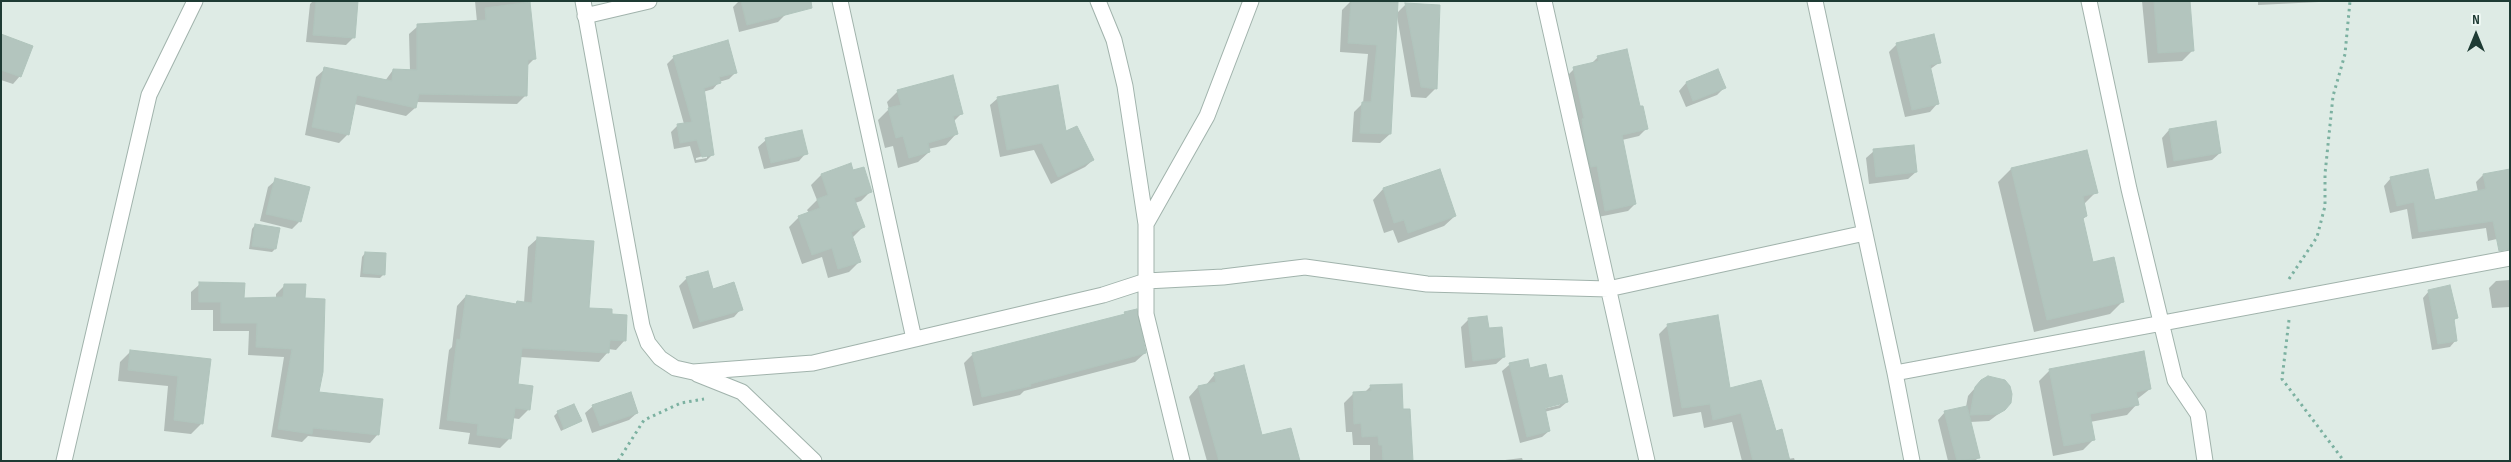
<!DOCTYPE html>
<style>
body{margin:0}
#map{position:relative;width:2511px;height:462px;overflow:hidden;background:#deebe5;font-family:"Sofia Sans Condensed",sans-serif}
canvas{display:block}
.frame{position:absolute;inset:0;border:2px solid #1e3b34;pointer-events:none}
.north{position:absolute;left:2451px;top:10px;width:50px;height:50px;-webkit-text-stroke:4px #eef7f3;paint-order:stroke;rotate:0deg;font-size:14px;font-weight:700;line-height:20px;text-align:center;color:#1e3b34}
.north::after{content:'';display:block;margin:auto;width:18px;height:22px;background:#1e3b34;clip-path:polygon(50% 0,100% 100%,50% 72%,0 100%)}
</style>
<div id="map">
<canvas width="2511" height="462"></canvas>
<div class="frame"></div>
<div class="north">N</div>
</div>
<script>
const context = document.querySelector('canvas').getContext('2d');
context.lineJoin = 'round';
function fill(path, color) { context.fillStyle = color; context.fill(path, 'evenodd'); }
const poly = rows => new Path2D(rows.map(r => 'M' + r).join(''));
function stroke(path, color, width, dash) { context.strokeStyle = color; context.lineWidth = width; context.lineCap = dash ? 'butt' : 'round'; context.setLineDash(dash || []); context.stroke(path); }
fill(poly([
 [313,1,357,1,354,37,346,45,306,42,310,4],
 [475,1,528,1,535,58,526,67,525,96,517,104,416,102,415,108,406,116,354,104,348,134,339,143,305,135,316,77,325,69,385,81,393,70,410,71,409,34,418,26,477,22],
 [739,1,783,1,786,14,778,22,739,32,733,7],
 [1351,1,1359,1,1396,14,1406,4,1436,88,1426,98,1411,97,1397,16,1390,134,1380,143,1352,142,1354,112,1363,103,1368,54,1340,52,1342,10],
 [2142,1,2189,1,2193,50,2182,61,2148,63],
 [2258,1,2339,1,2258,5],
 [1,36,20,76,13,84,1,80],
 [1897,44,1940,62,1929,70,1937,104,1930,112,1905,117,1889,52],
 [674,57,736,72,729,79,719,82,713,89,703,92,713,154,706,161,695,163,690,146,674,149,671,132,678,125,684,124,667,64],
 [707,155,707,158,696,160,696,158],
 [1598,57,1639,108,1647,128,1639,136,1622,140,1635,204,1628,211,1598,217,1567,76,1574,69,1590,65],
 [1718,71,1724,88,1717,95,1686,107,1679,91,1686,83],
 [898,91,962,113,953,122,956,134,946,145,928,149,929,152,918,162,898,168,893,146,885,148,878,120,889,109,887,102],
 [998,98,1066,133,1093,160,1085,167,1051,184,1034,150,1000,157,990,105],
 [2215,123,2220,153,2212,160,2167,168,2162,138,2169,130],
 [766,140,806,153,799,161,764,169,758,147],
 [1874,151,1916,172,1908,179,1869,184,1866,158],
 [850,165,852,172,871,191,861,201,855,203,863,227,852,238,859,262,849,272,828,278,822,257,802,264,789,227,799,217,809,213,807,210,817,200,811,185,821,175],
 [2011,169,2096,192,2083,205,2086,216,2082,220,2092,264,2123,301,2110,314,2034,332,1998,182],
 [1440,171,1455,216,1444,226,1398,243,1393,230,1384,233,1373,200,1383,189],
 [2483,175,2510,236,2488,241,2486,228,2412,239,2407,209,2390,213,2384,186,2391,178,2434,201,2478,192,2476,182],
 [276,180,308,188,299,222,292,229,260,221,268,187],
 [255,225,275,249,272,252,249,249,252,229],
 [538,238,588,309,610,315,625,340,616,350,608,349,608,352,599,362,520,357,516,385,531,387,528,410,519,419,512,418,509,439,500,448,468,444,470,433,439,429,449,350,452,347,457,306,466,296,515,305,517,302,524,303,528,247],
 [365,253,384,274,380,278,360,277,362,257],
 [687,278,713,290,741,309,734,317,693,329,679,286],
 [2510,280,2510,307,2492,308,2489,288,2496,281],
 [200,284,243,299,276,298,276,294,285,285,304,300,318,393,378,434,370,443,308,436,302,442,271,437,284,357,248,355,249,331,213,331,213,310,191,310,191,292],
 [2429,291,2456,318,2453,322,2456,340,2450,347,2432,350,2423,298],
 [1125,313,1145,353,1135,362,1024,391,1020,395,973,406,964,363,973,354,1122,316],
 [1468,320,1488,330,1504,357,1496,364,1465,368,1461,327],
 [1668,325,1729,390,1775,432,1788,459,1794,458,1795,461,1742,461,1732,422,1704,428,1701,412,1673,417,1659,334],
 [131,351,209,360,202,423,191,434,164,431,168,386,118,381,120,362],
 [1527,360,1529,370,1548,379,1567,402,1560,408,1544,412,1549,431,1542,437,1520,443,1502,371,1509,365],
 [1560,403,1560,405,1539,410,1538,408],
 [2049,371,2150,389,2136,400,2137,404,2127,415,2090,422,2094,439,2083,450,2053,456,2039,381],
 [1215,374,1261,436,1291,461,1207,461,1189,397,1198,387,1206,385],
 [1981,381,2005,409,1989,421,1970,422,1979,457,1975,461,1948,461,1938,420,1945,412,1966,407,1968,396],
 [1371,386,1402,411,1412,461,1370,461,1370,445,1353,445,1352,432,1346,432,1344,403,1353,394,1364,393],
 [593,406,637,413,629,420,592,433,585,413],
 [558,412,580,421,561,431,554,416],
 [1522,458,1523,461,1505,461,1505,460]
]), '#0003');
const building = poly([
 [316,1,358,1,355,38,313,35,316,1],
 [741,1,811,1,812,8,747,25,741,1],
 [1351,1,1398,2,1391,134,1360,133,1362,102,1371,102,1377,45,1348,43,1351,1],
 [2154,1,2190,1,2194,51,2158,53,2154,1],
 [530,2,536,59,528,60,527,96,419,94,416,108,357,95,349,135,312,127,324,67,392,81,393,69,417,70,417,24,486,20,485,8,530,2],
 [1405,3,1440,5,1437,89,1421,87,1405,3],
 [1,34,33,46,21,77,1,70,1,34],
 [1934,34,1941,63,1930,65,1939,104,1912,110,1896,43,1934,34],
 [728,40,737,73,719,77,721,83,704,88,714,155,702,157,697,140,680,143,677,124,692,122,673,56,728,40],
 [1627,49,1640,106,1643,106,1648,129,1622,135,1636,204,1605,211,1597,166,1591,167,1585,143,1582,119,1584,118,1573,67,1599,61,1597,56,1627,49],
 [1718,69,1726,88,1693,101,1686,82,1718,69],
 [953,75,963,114,953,116,958,134,928,143,930,152,909,158,903,136,896,138,888,108,901,105,897,90,953,75],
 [1058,85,1066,131,1077,126,1094,160,1058,177,1042,143,1007,150,997,97,1058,85],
 [2216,121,2221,153,2174,161,2169,129,2216,121],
 [802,130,808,154,771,163,765,138,802,130],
 [1914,145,1917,172,1876,177,1873,149,1914,145],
 [2087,150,2098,193,2083,196,2087,216,2083,218,2093,262,2114,257,2124,302,2047,320,2011,168,2087,150],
 [851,163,853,170,864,167,872,192,854,198,865,227,851,232,861,262,838,269,832,248,812,255,798,216,820,208,817,199,828,195,821,174,851,163],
 [1440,169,1456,216,1408,233,1404,220,1394,223,1383,188,1440,169],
 [2428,169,2435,200,2486,189,2483,174,2510,169,2510,249,2499,251,2493,221,2419,232,2414,202,2397,206,2390,177,2428,169],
 [275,178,310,187,301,222,266,214,275,178],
 [255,224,280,228,276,249,252,246,255,224],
 [537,237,594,241,589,308,612,309,612,314,627,315,626,341,610,340,609,353,522,348,518,384,533,386,530,410,515,408,511,439,477,435,478,424,447,420,457,339,460,340,466,295,516,304,517,301,532,303,537,237],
 [365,252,386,253,385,275,363,273,365,252],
 [708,271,713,289,734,282,743,310,700,322,686,277,708,271],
 [199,282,245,283,244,298,283,297,284,284,306,284,305,298,325,299,323,372,319,392,383,399,379,435,313,428,312,434,278,429,292,349,256,347,257,323,221,323,221,302,199,302,199,282],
 [2450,285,2458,318,2454,319,2457,341,2438,344,2428,290,2450,285],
 [1137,309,1146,353,1030,384,1031,386,982,397,972,353,1125,314,1124,312,1137,309],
 [1718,315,1730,388,1761,380,1776,431,1782,429,1790,461,1753,461,1741,413,1713,420,1710,404,1682,408,1667,324,1718,315],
 [1487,316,1489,328,1502,327,1505,357,1473,361,1468,318,1487,316],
 [130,350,211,359,203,424,174,420,178,376,128,370,130,350],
 [2144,351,2151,389,2136,392,2139,405,2090,414,2095,440,2064,446,2049,369,2144,351],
 [1528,359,1530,368,1546,364,1549,378,1562,375,1568,402,1545,408,1550,431,1527,437,1509,363,1528,359],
 [1244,365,1262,435,1291,428,1300,461,1219,461,1198,386,1216,382,1214,373,1244,365],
 [1988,376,2005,380,2010,386,2012,394,2011,403,2005,410,1998,414,1970,415,1975,387,1981,380,1988,376],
 [1402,384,1403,409,1410,409,1413,461,1383,461,1382,445,1379,445,1378,436,1362,437,1361,423,1354,424,1353,392,1371,391,1370,385,1402,384],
 [631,392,638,413,600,426,592,405,631,392],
 [574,404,582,421,564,429,557,411,574,404],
 [1967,406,1980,458,1957,461,1944,411,1967,406]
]);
fill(building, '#b3c5be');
stroke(building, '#b0c4bc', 1);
const minor = poly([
 [583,1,642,326,648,343,660,358,675,368,693,372,813,363,1103,295,1146,281,1223,277,1305,267,1427,284,1608,289,1865,233],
 [840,1,914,339],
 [1098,1,1114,40,1125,86,1146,224,1146,314,1182,461],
 [1544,1,1647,461],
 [1815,1,1895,373,1912,461],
 [2089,1,2129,189,2175,380,2198,414,2205,461],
 [585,16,649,1],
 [1146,224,1207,116,1251,1],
 [1895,373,2510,258],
 [697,374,742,392,814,461],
 [64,461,149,95,195,1]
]);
stroke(minor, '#a1b3ac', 17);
stroke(poly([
 [2289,279,2317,237,2325,206,2325,174,2333,96,2345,54,2350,1],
 [2289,320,2282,379,2344,461],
 [618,461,644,420,681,403,704,399]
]), '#7cb1a1', 3, [2.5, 4]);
stroke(minor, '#fff', 15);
</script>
